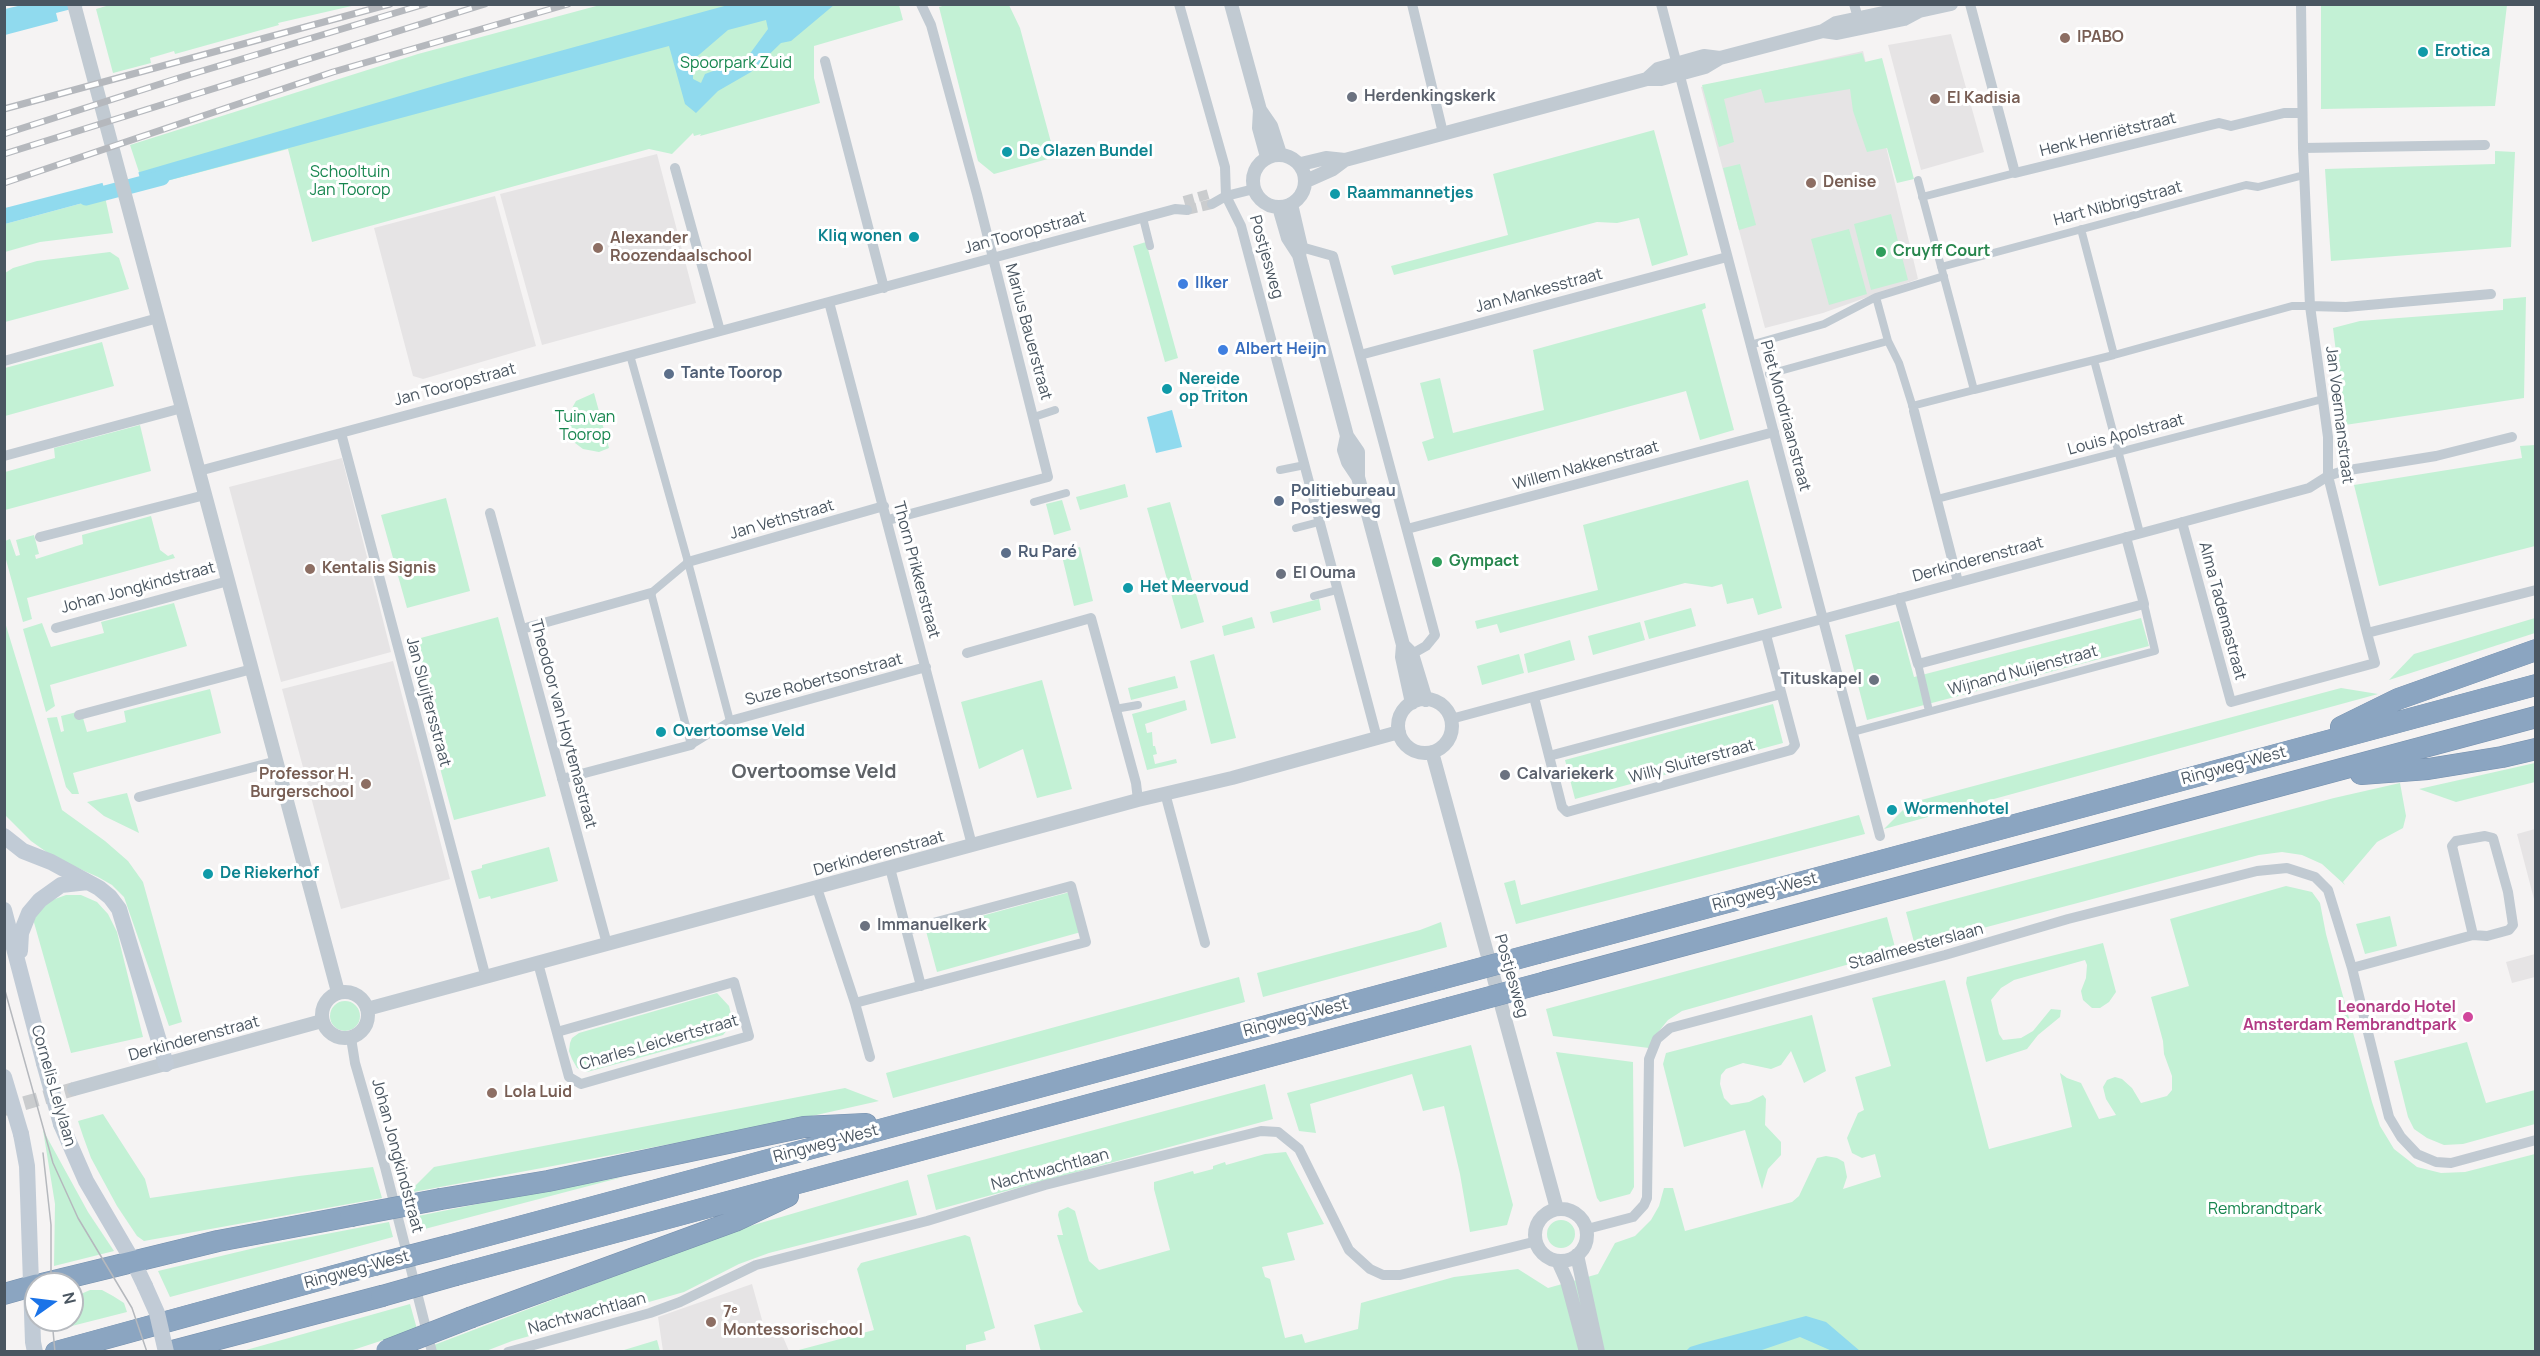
<!DOCTYPE html>
<meta charset="utf-8">
<style>
body{margin:0}
#map{position:relative;width:2540px;height:1356px;overflow:hidden;background:#f5f3f3;font-family:Manrope,sans-serif}
canvas{display:block}
.frame{position:absolute;inset:0;border:6px solid #4a5661;pointer-events:none}
.north{position:absolute;left:24px;top:1272px;width:60px;height:60px;box-sizing:border-box;background:#fff;border:2px solid #b7bbc0;border-radius:50%;rotate:76deg;font-size:16px;font-weight:700;line-height:24px;text-align:center;color:#4a5661}
.north::after{content:'';display:block;margin:auto;width:21px;height:27px;background:#1a73e8;clip-path:polygon(50% 0,100% 100%,50% 72%,0 100%)}
</style>
<div id="map">
<canvas width="2540" height="1356"></canvas>
<div class="frame"></div>
<div class="north">N</div>
</div>
<script>
const context = document.querySelector('canvas').getContext('2d');
context.lineJoin = 'round';
function fill(path, color) { context.fillStyle = color; context.fill(path, 'evenodd'); }
const poly = rows => new Path2D(rows.map(r => 'M' + r).join(''));
function stroke(path, color, width, dash) { context.strokeStyle = color; context.lineWidth = width; context.lineCap = dash ? 'butt' : 'round'; context.setLineDash(dash || []); context.stroke(path); }
function drawText(font, color, halo, rows, align = 'center') {
  context.font = font + ' Manrope,sans-serif'; context.lineWidth = 6; context.setLineDash([]); context.textBaseline = 'middle'; context.strokeStyle = halo; context.fillStyle = color; for (const [text, x, y, turn = 0] of rows) {
    context.save(); context.translate(x, y); context.rotate((+turn || 0) * Math.PI / 180); context.textAlign = isNaN(turn) ? turn : align; if (halo) context.strokeText(text, 0, 0); context.fillText(text, 0, 0); context.restore();
  }
}
fill(poly([
 [1951,34,1984,152,1921,170,1888,45],
 [1863,51,1918,279,1823,313,1765,328,1701,87],
 [657,154,696,303,542,345,500,194],
 [495,196,536,346,423,379,413,376,374,228],
 [342,458,391,652,281,682,229,487],
 [393,661,450,879,341,909,282,689],
 [2535,829,2536,829,2535,903,2517,834],
 [2535,954,2535,977,2512,983,2506,962],
 [752,1284,764,1327,780,1330,789,1351,663,1351,658,1317]
]), '#e6e4e5');
fill(poly([
 [113,4,356,5,278,23,279,25,175,54,174,51,164,54,150,58,151,63,113,73,96,9],
 [949,4,1009,5,1020,28,1055,157,994,174,978,161,939,7],
 [600,5,899,5,903,20,814,46,814,78,820,103,700,136,701,134,694,136,693,133,672,154,649,149,312,242,288,149,144,187,130,145,418,54],
 [2321,5,2507,5,2495,106,2321,109],
 [1862,53,1865,62,1882,58,1914,179,1897,183,1887,148,1867,152,1853,111,1850,89,1765,103,1761,89,1724,99,1734,142,1719,147,1702,85],
 [1654,130,1688,255,1652,266,1639,218,1617,223,1597,222,1394,275,1391,266,1508,235,1493,174],
 [2495,151,2515,152,2511,247,2331,261,2325,169,2495,164],
 [1740,164,1756,225,1739,230,1723,168],
 [105,197,113,233,40,242,5,252,5,224],
 [1891,214,1908,280,1871,290,1854,224],
 [1849,229,1867,294,1829,305,1811,239],
 [1146,242,1178,358,1165,362,1133,246],
 [110,252,119,258,129,289,5,322,5,273,13,268,37,261],
 [2526,297,2524,398,2345,425,2333,328,2360,321,2503,310,2503,299],
 [1705,303,1706,308,1702,310,1734,430,1700,440,1686,391,1428,461,1422,442,1434,438,1420,383,1440,378,1453,433,1544,410,1533,350],
 [102,342,114,386,5,416,5,368],
 [594,393,609,448,599,452,583,449,575,443,567,427,567,417,576,401],
 [140,425,151,471,5,510,5,472,55,458,54,448],
 [2535,445,2535,546,2379,586,2354,485,2522,458,2520,446],
 [1748,480,1782,608,1758,615,1753,598,1727,604,1722,584,1712,587,1685,583,1500,633,1497,624,1477,629,1475,621,1598,590,1583,525],
 [1125,484,1128,497,1080,510,1076,497],
 [446,498,470,591,407,608,381,515],
 [1062,500,1071,530,1054,535,1046,504],
 [1170,502,1204,622,1181,629,1147,508],
 [151,516,160,550,168,556,173,554,175,558,27,598,32,619,23,622,5,556,5,541,10,539,16,556,20,555,16,540,34,535,39,554,35,555,36,559,83,544,82,535],
 [1080,547,1093,601,1074,606,1061,552],
 [1319,599,1321,610,1273,623,1270,612],
 [174,603,187,646,50,685,55,706,46,712,23,629,42,623,51,647,104,633,101,622],
 [1691,608,1696,626,1649,639,1644,621],
 [498,617,546,796,454,820,406,642],
 [1252,617,1255,628,1224,636,1222,626],
 [2141,618,2149,646,1867,720,1845,635,1899,621,1914,677],
 [2535,618,2535,633,2389,680,2414,654],
 [4,619,62,810,105,841,128,861,143,882,182,1022,169,1026,124,897,112,885,98,877,55,858,31,841,5,815],
 [1640,622,1645,640,1593,655,1588,636],
 [1570,640,1575,660,1528,673,1524,654],
 [1214,654,1236,738,1211,744,1190,661],
 [1519,654,1524,673,1482,685,1477,666],
 [1175,676,1178,688,1131,700,1128,688],
 [1042,680,1072,789,1037,798,1023,749,979,769,961,702],
 [2341,688,2378,694,1884,829,1910,803],
 [210,689,221,733,73,773,79,794,72,794,66,787,47,718,57,717,61,732,64,731,61,716,81,711,87,732,126,722,124,711],
 [1185,700,1187,710,1145,724,1147,733,1152,732,1153,746,1155,746,1157,754,1153,755,1155,764,1176,759,1177,763,1147,770,1132,714],
 [1773,704,1783,743,1575,799,1565,760],
 [2535,763,2535,782,2456,802,2419,789],
 [2400,783,2406,816,2403,828,2377,842,2343,882,2345,885,2322,864,2302,855,2282,852,2259,855,1915,946,1906,912,2334,798],
 [127,793,139,833,104,816,87,802],
 [1859,815,1865,834,1516,924,1504,883,1515,880,1521,905],
 [549,847,558,881,491,899,490,896,479,899,471,871,482,868,482,865],
 [2286,886,2312,892,2320,903,2326,934,2372,1102,2380,1126,2394,1149,2417,1167,2441,1173,2465,1172,2535,1154,2535,1351,1041,1352,1034,1325,1083,1312,1078,1304,1057,1235,1063,1235,1058,1215,1059,1211,1068,1207,1075,1211,1089,1261,1099,1270,1170,1250,1154,1189,1154,1182,1193,1171,1194,1174,1213,1169,1213,1166,1225,1162,1226,1165,1265,1154,1286,1152,1324,1224,1287,1233,1295,1260,1262,1267,1265,1277,1270,1279,1285,1338,1302,1334,1305,1343,1358,1329,1361,1303,1454,1277,1518,1269,1548,1288,1598,1274,1615,1243,1635,1236,1651,1220,1659,1206,1664,1188,1673,1188,1685,1231,1792,1202,1799,1196,1817,1158,1826,1156,1837,1158,1844,1162,1847,1177,1843,1189,1881,1177,1875,1154,1862,1158,1852,1153,1847,1138,1858,1113,1864,1110,1855,1077,1891,1066,1872,998,1945,980,1989,1149,2072,1127,2060,1073,2067,1078,2081,1083,2099,1119,2116,1115,2106,1099,2103,1087,2107,1080,2115,1077,2122,1079,2132,1088,2141,1103,2167,1096,2172,1090,2172,1076,2164,1054,2163,1041,2151,997,2189,986,2170,919],
 [1070,892,1081,932,937,972,926,931],
 [66,895,81,895,97,902,108,914,117,932,143,1037,71,1053,33,919,38,910,52,900],
 [2390,916,2397,946,2365,954,2356,924],
 [1887,917,1896,951,1682,1011,1668,1020,1655,1036,1649,1048,1553,1036,1546,1009],
 [1441,922,1447,947,1263,997,1257,973,1420,930],
 [2103,943,2116,992,2109,1002,2100,1008,2092,1008,2083,1000,2081,991,2086,978,2087,965,2085,960,2014,980,2001,988,1991,1000,1999,1034,2003,1040,2021,1038,2033,1031,2051,1009,2061,1010,2060,1017,2038,1035,2027,1049,1986,1062,1966,983,1967,977],
 [1239,977,1245,1002,893,1098,886,1073],
 [717,993,729,1006,732,1018,729,1028,723,1035,587,1072,577,1068,572,1059,569,1051,570,1043,572,1038,579,1033],
 '330 1016a15 15 0 1 1 30 0a15 15 0 1 1-30 0Z',
 [1812,1015,1826,1071,1804,1083,1791,1051,1781,1065,1771,1069,1743,1063,1726,1069,1721,1075,1720,1084,1724,1098,1731,1105,1749,1102,1763,1095,1766,1099,1765,1125,1781,1142,1781,1155,1768,1169,1762,1189,1745,1130,1684,1147,1663,1064,1666,1053],
 [2467,1042,2486,1103,2535,1090,2535,1124,2463,1144,2444,1145,2427,1138,2414,1129,2408,1117,2394,1061],
 [1471,1045,1513,1205,1507,1225,1470,1232,1460,1174,1444,1106,1423,1111,1412,1074,1310,1104,1316,1133,1299,1131,1287,1093],
 [1556,1052,1633,1062,1634,1187,1630,1194,1600,1202,1597,1198],
 [1265,1084,1273,1119,936,1210,927,1175],
 [845,1088,879,1101,767,1126,408,1193,434,1167],
 [103,1114,145,1179,150,1198,299,1176,373,1167,382,1198,144,1241,137,1236,117,1206,91,1158,83,1136,78,1121],
 [43,1130,88,1212,114,1251,54,1266,55,1204],
 [623,1177,417,1231,413,1217,542,1191],
 [908,1180,917,1215,769,1253,739,1264,684,1292,512,1341,486,1351,436,1351,434,1345,733,1231],
 '1547 1234a14 14 0 1 1 28 0a14 14 0 1 1-28 0Z',
 [389,1222,393,1237,170,1297,158,1271,263,1246],
 [965,1235,970,1237,995,1328,984,1332,986,1340,966,1345,966,1351,795,1351,874,1330,857,1269,861,1263],
 [90,1290,102,1290,113,1296,124,1303,127,1312,60,1329,61,1320,72,1320,72,1298],
 [410,1304,417,1329,350,1351,239,1352],
 [657,1340,660,1351,625,1351,624,1350]
]), '#c3f1d5');
fill(poly([
 [54,4,87,5,56,13,58,21,5,35,5,9,22,5],
 [728,5,834,5,791,41,781,43,751,72,718,91,696,113,685,104,669,46,144,187,141,179,104,189,105,197,5,224,5,208,102,183,465,77],
 [766,20,768,29,746,59,705,74,701,83,693,79,693,60,728,30],
 [1172,410,1182,447,1156,453,1147,417],
 [1806,1316,1826,1322,1860,1351,1832,1351,1800,1337,1759,1351,1686,1351,1690,1347,1703,1343]
]), '#90daee');
fill(poly([
 [138,171,143,190,139,182,107,191,107,199,102,181]
]), '#f5f3f3');
stroke(poly([
 [86,198,162,178]
]), '#90daee', 15);
stroke(poly([
 [1184,201,1209,194],
 [1187,210,1212,204]
]), '#caccce', 10, [10, 5]);
stroke(poly([
 [4,1109,74,1089]
]), '#caccce', 14, [14, 7]);
const motorway = poly([
 [2341,727,2398,699,2536,650],
 [2361,774,2428,769,2502,757,2536,749],
 [1538,953,2536,685],
 [1546,982,2536,717],
 [441,1199,548,1181,804,1127,866,1124],
 [448,1246,1441,979],
 [456,1275,1449,1008],
 [42,1284,218,1241,351,1216],
 [4,1294,36,1285],
 [472,1317,735,1221,788,1196],
 [56,1352,374,1265],
 [169,1352,382,1296]
]);
stroke(motorway, '#7690ad', 22);
stroke(poly([
 [1922,197,2015,173],
 [1143,218,1150,246],
 [2081,229,2114,355],
 [1941,267,2246,185,2258,187,2304,175],
 [1876,297,1888,341,1899,363,1914,411],
 [1750,345,1824,324,1876,297,1944,276],
 [630,355,688,562,730,721,691,745,651,593,688,562],
 [2094,360,2140,533],
 [1769,374,1888,341],
 [1974,390,2114,355,2292,306,2310,306],
 [1912,406,1974,390,1918,180],
 [1034,417,1055,410],
 [1280,470,1305,465],
 [1937,499,2323,399],
 [1034,502,1066,493],
 [1296,528,1319,522],
 [1314,596,1337,590],
 [1918,664,1929,711],
 [1115,709,1138,705],
 [1853,732,2155,651,2144,604]
]), '#c1cad2', 8);
stroke(poly([
 [1179,4,1225,167,1226,196,1241,226,1377,738],
 [1412,4,1443,133],
 [1661,4,1880,836],
 [1854,4,1860,25],
 [1970,4,2015,173,2219,123,2231,126,2284,113,2302,113],
 [2301,4,2303,148,2310,306,2328,437,2328,476,2367,633,2536,590],
 [825,61,884,288],
 [2303,148,2485,145],
 [675,168,720,331],
 [1212,204,1226,196,1254,189],
 [1301,247,1333,256,1360,355,1435,635,1426,646,1412,654],
 [829,302,972,845],
 [2310,306,2346,307,2491,294],
 [1360,355,1727,257],
 [4,361,158,318],
 [1914,411,1958,582],
 [341,433,486,978],
 [4,456,182,408],
 [199,471,1175,209,1187,210],
 [490,513,607,944],
 [888,520,1048,477,977,194,931,25,921,4],
 [2182,522,2231,702,2375,663,2367,633],
 [1407,529,1774,432],
 [40,537,205,495],
 [688,562,884,506],
 [1899,598,1918,664,2144,604,2126,537],
 [56,628,228,581],
 [522,629,651,593],
 [967,653,1091,618,1136,783,1138,800],
 [1534,697,1562,807,1567,812,1791,750,1795,745,1766,635],
 [79,715,252,669],
 [1451,719,2309,488,2328,476,2343,471,2436,456,2512,437],
 [730,721,926,667],
 [1549,756,1781,694],
 [562,779,691,745],
 [1165,793,1205,943],
 [139,797,277,761],
 [890,868,921,986],
 [817,888,855,1003,870,1057],
 [538,963,569,1077,581,1084,749,1036,734,982,557,1032],
 [2352,968,2473,935,2487,936,2509,930,2513,925,2508,892,2493,838,2485,836,2456,841,2452,846,2473,935],
 [855,1003,1086,942,1071,886,907,930],
 [351,1038,355,1063,385,1167,432,1352],
 [1587,1229,1633,1217,1644,1205,1647,1198,1649,1059,1657,1039,1670,1028,1945,955,2068,919,2257,871,2287,868,2315,877,2328,890,2352,968,2389,1117,2401,1137,2417,1154,2436,1162,2451,1163,2536,1140],
 [508,1352,650,1313,680,1302,756,1265,927,1221,1045,1185,1261,1131,1278,1132,1299,1149,1349,1250,1370,1269,1383,1275,1400,1275,1537,1241]
]), '#c1cad2', 10);
stroke(poly([
 [74,4,338,992],
 [1231,4,1260,110,1259,128,1267,157],
 [1823,31,1837,33,1861,28,1904,19,1919,11,1951,4],
 [1647,79,1658,69,1704,56,1720,58],
 [1260,110,1271,126,1280,154],
 '1253 181a26 26 0 1 1 52 0a26 26 0 1 1-52 0Z',
 [1301,164,1326,158,1345,160],
 [1306,181,1333,169,1345,160,1647,79,1661,79,1705,67,1720,58,1823,31,1836,23,1902,9,1919,11],
 [1291,204,1301,247,1299,255],
 [1279,207,1288,238,1299,255,1347,436,1358,452,1358,477,1403,645,1402,657,1412,703],
 [1347,436,1344,450,1348,462,1358,477],
 [1403,645,1412,654,1426,700],
 '1398 726a27 27 0 1 1 54 0a27 27 0 1 1-54 0Z',
 [1432,752,1557,1209],
 '322 1015a23 23 0 1 1 46 0a23 23 0 1 1-46 0Z',
 [367,1009,1138,800,1232,778,1399,732],
 [74,1089,322,1021],
 '1535 1235a26 26 0 1 1 52 0a26 26 0 1 1-52 0Z',
 [1577,1255,1598,1352],
 [1558,1261,1567,1281,1586,1352]
]), '#c1cad2', 14);
stroke(poly([
 [4,836,23,851,51,862,99,888,110,897,119,909,166,1064],
 [4,910,44,1063],
 [20,951,21,933,29,913,40,900,61,885,88,882],
 [61,1124,86,1181,134,1263,145,1286],
 [21,1134,27,1166,33,1342,35,1352]
]), '#c1cbd6', 16);
stroke(motorway, '#8ba5c1', 21);
stroke(poly([
 [4,987,53,1163,78,1218,132,1308,147,1352],
 [43,1153,51,1225,51,1284],
 [52,1320,55,1352]
]), '#b5b8bd', 1.5);
const rail = poly([
 [4,109,390,4],
 [4,134,182,77,425,4],
 [4,154,485,4],
 [4,183,333,72,568,4]
]);
stroke(rail, '#b5b8bd', 7);
stroke(rail, '#fff', 4.5, [14]);
const motorwayBridge = poly([
 [1441,979,1538,953],
 [1449,1008,1546,982],
 [351,1216,441,1199],
 [374,1265,448,1246],
 [382,1296,456,1275],
 [387,1350,472,1317]
]);
stroke(motorwayBridge, '#7690ad', 22, []);
stroke(poly([
 [44,1063,61,1124],
 [4,1077,21,1134],
 [145,1286,157,1313,166,1352]
]), '#c1cbd6', 16);
stroke(motorwayBridge, '#8ba5c1', 21);
for (const [x, y, r, color] of [
 [2065,38,6,"#8d6e63"],
 [2423,52,6,"#0f9aa8"],
 [1352,97,6,"#6b7280"],
 [1935,99,6,"#8d6e63"],
 [1007,152,6,"#0f9aa8"],
 [1811,183,6,"#8d6e63"],
 [1335,194,6,"#0f9aa8"],
 [914,237,6,"#0f9aa8"],
 [598,248,6,"#8d6e63"],
 [1881,252,6,"#2e9e5b"],
 [1183,284,6,"#3f7fe0"],
 [1223,350,6,"#3f7fe0"],
 [669,374,6,"#5c6f8a"],
 [1167,389,6,"#0f9aa8"],
 [1279,501,6,"#5c6f8a"],
 [1006,553,6,"#5c6f8a"],
 [1437,562,6,"#2e9e5b"],
 [310,569,6,"#8d6e63"],
 [1281,574,6,"#6b7280"],
 [1128,588,6,"#0f9aa8"],
 [1874,680,6,"#6b7280"],
 [661,732,6,"#0f9aa8"],
 [1505,775,6,"#6b7280"],
 [366,784,6,"#8d6e63"],
 [1892,810,6,"#0f9aa8"],
 [208,874,6,"#0f9aa8"],
 [865,926,6,"#6b7280"],
 [2468,1017,6,"#d1479c"],
 [492,1093,6,"#8d6e63"],
 [711,1322,6,"#8d6e63"]
]) { const dot = new Path2D(); dot.arc(x, y, r, 0, 2 * Math.PI); context.fillStyle = color; context.fill(dot); stroke(dot, '#fff', 2); }
drawText('bold 16px', '#785e54', '#fff', [
 ["IPABO",2077,38],
 ["El Kadisia",1947,99],
 ["Denise",1823,183],
 ["Alexander",610,239],
 ["Roozendaalschool",610,257],
 ["Kentalis Signis",322,569],
 ["Professor H.",354,775,"right"],
 ["Burgerschool",354,793,"right"],
 ["Lola Luid",504,1093],
 ["7ᵉ",723,1313],
 ["Montessorischool",723,1331]
], 'left');
drawText('bold 16px', '#0d838f', '#fff', [
 ["Erotica",2435,52],
 ["De Glazen Bundel",1019,152],
 ["Raammannetjes",1347,194],
 ["Kliq wonen",902,237,"right"],
 ["Nereide",1179,380],
 ["op Triton",1179,398],
 ["Het Meervoud",1140,588],
 ["Overtoomse Veld",673,732],
 ["Wormenhotel",1904,810],
 ["De Riekerhof",220,874]
], 'left');
drawText('16px', '#17864f', '#fff', [
 ["Spoorpark Zuid",736,64],
 ["Schooltuin",350,173],
 ["Jan Toorop",350,191],
 ["Tuin van",585,418],
 ["Toorop",585,436],
 ["Rembrandtpark",2265,1210]
]);
drawText('bold 16px', '#5b616d', '#fff', [
 ["Herdenkingskerk",1364,97],
 ["El Ouma",1293,574],
 ["Tituskapel",1862,680,"right"],
 ["Calvariekerk",1517,775],
 ["Immanuelkerk",877,926]
], 'left');
drawText('16px', '#4a5661', '#fff', [
 ["Henk Henriëtstraat",2108,135,-14],
 ["Hart Nibbrigstraat",2118,204,-15],
 ["Jan Tooropstraat",1025,233,-15],
 ["Postjesweg",1266,257,74],
 ["Jan Mankesstraat",1539,291,-15],
 ["Marius Bauerstraat",1028,332,75],
 ["Jan Tooropstraat",455,385,-15],
 ["Jan Voermanstraat",2339,415,83],
 ["Piet Mondriaanstraat",1785,416,75],
 ["Louis Apolstraat",2126,435,-15],
 ["Willem Nakkenstraat",1586,466,-15],
 ["Jan Vethstraat",782,520,-16],
 ["Derkinderenstraat",1978,560,-15],
 ["Thorn Prikkerstraat",916,570,75],
 ["Johan Jongkindstraat",138,588,-15],
 ["Alma Tademastraat",2222,611,75],
 ["Wijnand Nuijenstraat",2023,671,-15],
 ["Suze Robertsonstraat",824,680,-15],
 ["Jan Sluijtersstraat",428,702,75],
 ["Theodoor van Hoytemastraat",563,724,75],
 ["Willy Sluiterstraat",1692,762,-15],
 ["Ringweg-West",2234,766,-15],
 ["Derkinderenstraat",879,854,-15],
 ["Ringweg-West",1765,892,-15],
 ["Staalmeesterslaan",1916,947,-15],
 ["Postjesweg",1511,976,74],
 ["Ringweg-West",1296,1018,-15],
 ["Derkinderenstraat",194,1039,-15],
 ["Charles Leickertstraat",659,1043,-16],
 ["Cornelis Lelylaan",53,1086,74],
 ["Ringweg-West",826,1144,-15],
 ["Johan Jongkindstraat",397,1156,75],
 ["Nachtwachtlaan",1050,1170,-15],
 ["Ringweg-West",357,1270,-15],
 ["Nachtwachtlaan",587,1314,-15]
]);
drawText('bold 16px', '#27864d', '#fff', [
 ["Cruyff Court",1893,252],
 ["Gympact",1449,562]
], 'left');
drawText('bold 16px', '#366cbe', '#fff', [
 ["Ilker",1195,284],
 ["Albert Heijn",1235,350]
], 'left');
drawText('bold 16px', '#4e5e75', '#fff', [
 ["Tante Toorop",681,374],
 ["Politiebureau",1291,492],
 ["Postjesweg",1291,510],
 ["Ru Paré",1018,553]
], 'left');
drawText('bold 16px', '#b23c85', '#fff', [
 ["Leonardo Hotel",2456,1008],
 ["Amsterdam Rembrandtpark",2456,1026]
], 'right');
drawText('bold 20px', '#5f6368', '#fff', [
 ["Overtoomse Veld",814,772]
]);
</script>
